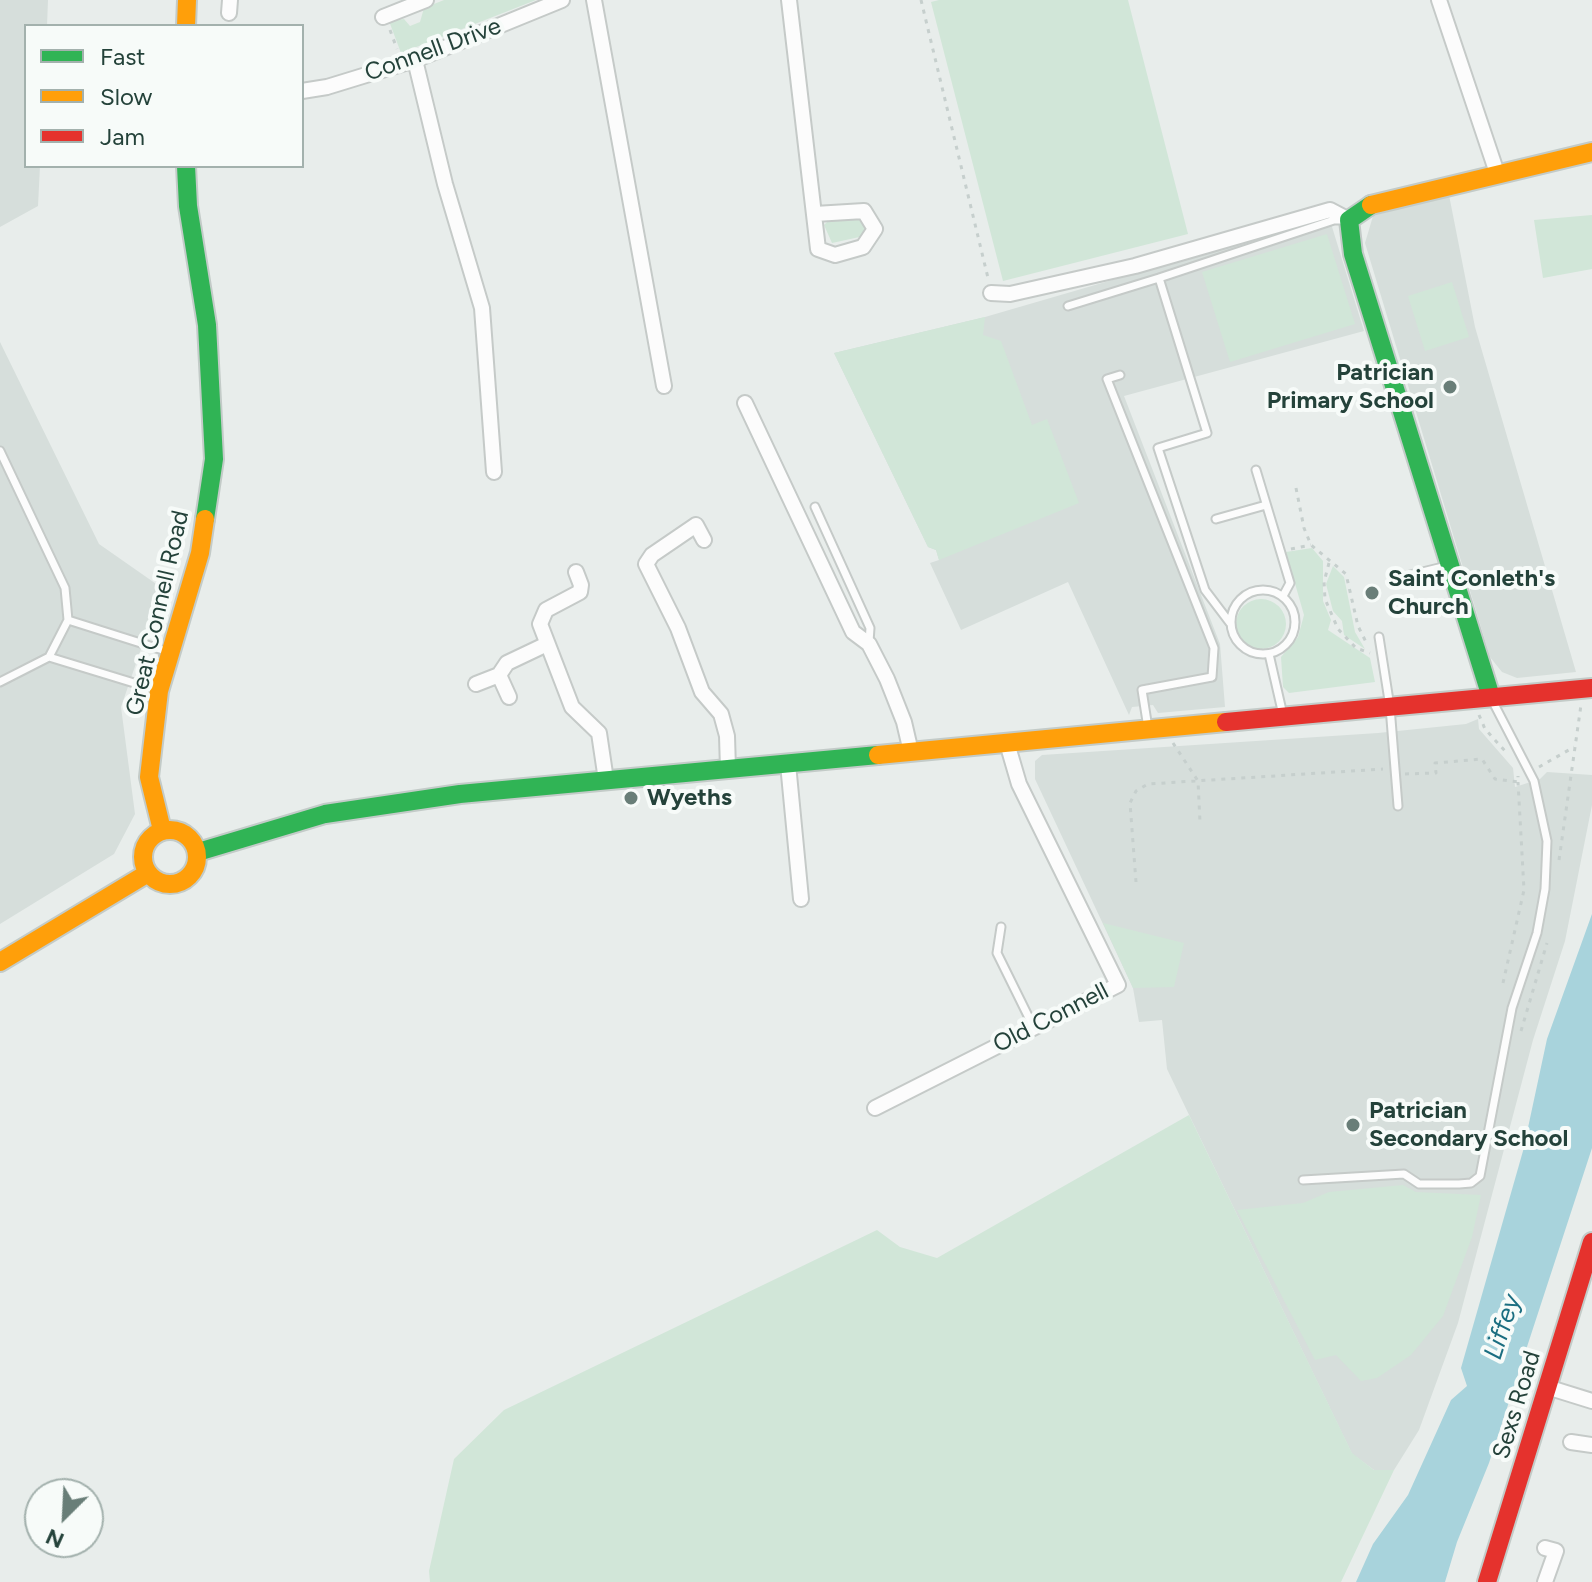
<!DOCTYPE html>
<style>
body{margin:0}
#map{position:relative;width:1592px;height:1582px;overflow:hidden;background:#e8edeb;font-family:Figtree,sans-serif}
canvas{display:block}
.legend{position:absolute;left:24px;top:24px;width:280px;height:144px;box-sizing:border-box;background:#f7fbf9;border:2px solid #a3b1ad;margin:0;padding:10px 14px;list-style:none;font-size:24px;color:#24423a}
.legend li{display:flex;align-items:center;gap:16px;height:40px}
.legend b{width:40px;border:2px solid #a3b1ad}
.north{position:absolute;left:24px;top:1478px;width:80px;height:80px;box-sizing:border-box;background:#f7fbf9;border:2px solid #a3b1ad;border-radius:50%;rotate:204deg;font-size:22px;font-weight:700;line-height:32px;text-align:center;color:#24423a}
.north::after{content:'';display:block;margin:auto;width:28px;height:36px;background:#697e78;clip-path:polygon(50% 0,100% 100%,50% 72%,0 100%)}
</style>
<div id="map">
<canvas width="1592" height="1582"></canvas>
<ul class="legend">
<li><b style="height:10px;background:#30b455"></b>Fast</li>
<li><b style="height:10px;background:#ff9f0a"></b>Slow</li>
<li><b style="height:10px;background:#e5322d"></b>Jam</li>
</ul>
<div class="north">N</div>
</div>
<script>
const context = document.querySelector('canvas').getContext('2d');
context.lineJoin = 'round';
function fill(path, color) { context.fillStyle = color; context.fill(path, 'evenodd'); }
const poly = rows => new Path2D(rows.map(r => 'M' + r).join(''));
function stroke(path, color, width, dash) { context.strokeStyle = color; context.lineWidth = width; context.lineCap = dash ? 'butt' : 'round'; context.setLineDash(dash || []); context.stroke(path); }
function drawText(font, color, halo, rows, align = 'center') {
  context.font = font + ' Figtree,sans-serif'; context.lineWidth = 8; context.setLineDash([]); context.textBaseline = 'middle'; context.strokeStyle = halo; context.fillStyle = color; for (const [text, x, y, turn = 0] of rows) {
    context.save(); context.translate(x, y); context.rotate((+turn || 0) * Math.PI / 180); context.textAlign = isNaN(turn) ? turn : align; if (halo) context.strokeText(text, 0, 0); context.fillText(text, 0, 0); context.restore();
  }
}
fill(poly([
 [0,0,48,0,47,26,26,26,26,166,40,166,38,206,0,227],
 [1449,195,1475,327,1576,672,1517,678,1502,672,1490,657,1365,243,1373,216],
 [1329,217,1364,331,1124,396,1220,644,1225,707,1158,713,1153,705,1132,707,1129,715,1068,582,961,630,930,563,939,560,936,550,928,547,834,353,985,317],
 [0,342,99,544,162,588,121,707,135,814,114,854,0,924],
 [1478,719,1479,729,1513,768,1515,787,1540,779,1547,772,1592,775,1592,805,1565,941,1533,1040,1458,1323,1419,1430,1394,1470,1374,1470,1352,1454,1167,1069,1162,1020,1139,1022,1133,988,1035,779,1035,761,1042,755,1378,733,1466,724]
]), '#d6dedb');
fill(poly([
 [444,0,536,0,401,53,389,21,404,19,410,26,420,22,424,8],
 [939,0,1128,0,1188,234,1003,281,931,2],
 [1592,215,1592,269,1543,278,1534,220],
 [830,219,856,219,865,221,868,227,864,236,832,243,824,225],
 [1327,234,1355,324,1230,362,1202,272],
 [1452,282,1469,337,1425,351,1408,296],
 [985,317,983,335,1001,341,1032,425,1047,419,1079,503,939,560,936,550,928,547,834,353],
 [1312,548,1323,561,1323,601,1331,620,1328,630,1370,658,1375,682,1289,693,1283,687,1281,657,1298,637,1304,615,1286,552],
 [1333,566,1344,577,1355,632,1365,649,1344,635,1342,621,1333,611,1326,584],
 '1236 624a25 25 0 1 1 50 0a25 25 0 1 1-50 0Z',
 [1103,923,1184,943,1174,987,1133,988],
 [1189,1115,1352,1453,1374,1470,1394,1470,1341,1582,430,1582,429,1571,454,1459,504,1410,877,1230,900,1247,937,1258],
 [1403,1185,1416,1192,1481,1195,1472,1237,1443,1316,1411,1355,1377,1378,1361,1381,1336,1355,1315,1360,1237,1210,1303,1203,1329,1192]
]), '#d1e6d8');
fill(poly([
 [1592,914,1592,1148,1489,1463,1457,1542,1445,1582,1356,1582,1373,1544,1408,1495,1451,1400,1467,1386,1461,1368,1523,1151,1547,1039]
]), '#a8d3dc');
const lane = poly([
 [1068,306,1159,278],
 [1120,375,1107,379,1214,648,1212,677,1142,690,1148,728],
 [0,451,65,588,68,620,49,657,0,682],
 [1256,470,1290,583,1283,596],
 [815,507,870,628,869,642],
 [1216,519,1266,505],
 [1406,576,1447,566],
 '1231 622a32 32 0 1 1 64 0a32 32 0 1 1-64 0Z',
 [68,620,169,652],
 [1230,623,1205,590,1158,448,1207,433,1159,278,1334,220,1343,220],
 [1379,637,1390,707,1398,806],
 [1269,654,1283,715],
 [49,657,157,690],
 [1001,927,997,953,1034,1028],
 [1303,1180,1404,1174,1419,1184,1459,1184,1471,1183,1480,1176,1512,1008,1537,933,1545,889,1547,841,1534,781,1492,700]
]);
const street = poly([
 [594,0,664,386],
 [789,0,818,249,835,255,863,247,875,229,864,211,815,214],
 [1439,0,1497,173],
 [229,13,230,0],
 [383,17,426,0],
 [415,60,445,184,482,308,494,472],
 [302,91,327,87,415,60,562,0],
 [991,293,1010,294,1135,266,1330,210,1349,220],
 [745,403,853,632,869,644,887,679,904,722,911,752],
 [704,540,696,525,652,555,646,564,678,628,702,692,721,714,727,736,728,769],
 [576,572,581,585,580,592,546,610,540,624,572,707,599,733,606,780],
 [499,675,509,697],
 [476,684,499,675,507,663,547,644],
 [788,764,801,899],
 [875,1108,1118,985,1019,784,1007,743],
 [1547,1387,1592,1401],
 [1571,1442,1592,1445],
 [1545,1582,1556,1551,1545,1548]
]);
const fast = poly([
 [186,166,188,206,207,325,214,459,205,519],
 [1371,205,1349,220,1353,254,1491,697],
 [198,852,325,814,460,794,878,755]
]);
const slow = poly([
 [186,26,187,0],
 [1371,205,1592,152],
 [878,755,1226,722],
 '143 857a27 27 0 1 1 54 0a27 27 0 1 1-54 0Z',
 [162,830,149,777,159,691,200,553,205,519],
 [0,962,148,873]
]);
const jam = poly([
 [1226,722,1592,688],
 [1487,1582,1592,1242]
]);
stroke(lane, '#c5cac8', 11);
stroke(street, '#c5cac8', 18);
stroke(fast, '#c3cbc8', 22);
stroke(slow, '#c3cbc8', 22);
stroke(jam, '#c3cbc8', 22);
stroke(poly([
 [921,0,988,278],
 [390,30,397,49],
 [1296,488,1304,528,1311,545,1346,574,1358,626,1367,644],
 [1291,549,1311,545],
 [1329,563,1324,582,1325,599,1338,629,1356,648,1370,653],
 [1479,715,1485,729,1505,751],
 [1173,743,1198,781,1200,822],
 [1539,767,1574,747],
 [1405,774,1436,773,1435,763,1482,759,1495,779,1518,782,1518,776],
 [1559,860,1581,705],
 [1136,882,1130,803,1136,791,1148,784,1383,769],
 [1503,983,1524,890,1518,782],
 [1521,1031,1547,943]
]), '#c6cfcd', 3, [4, 6]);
stroke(lane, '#fcfcfc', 7);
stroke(street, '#fcfcfc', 14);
stroke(fast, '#30b455', 18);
stroke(slow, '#ff9f0a', 18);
stroke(jam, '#e5322d', 18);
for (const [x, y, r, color] of [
 [1450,387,8,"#697e78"],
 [1372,593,8,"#697e78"],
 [631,798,8,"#697e78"],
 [1353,1125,8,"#697e78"]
]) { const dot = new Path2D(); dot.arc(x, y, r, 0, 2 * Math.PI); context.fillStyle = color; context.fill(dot); stroke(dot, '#f7fbf9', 3); }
drawText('24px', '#24423a', '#f7fbf9', [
 ["Connell Drive",433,50,-20],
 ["Great Connell Road",158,613,-77],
 ["Old Connell",1051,1018,-27],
 ["Sexs Road",1517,1405,-73]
]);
drawText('bold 24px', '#24423a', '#f7fbf9', [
 ["Patrician",1434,373,"right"],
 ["Primary School",1434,401,"right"],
 ["Saint Conleth's",1388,579],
 ["Church",1388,607],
 ["Wyeths",647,798],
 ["Patrician",1369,1111],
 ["Secondary School",1369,1139]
], 'left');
drawText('italic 26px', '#1b6e81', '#f7fbf9', [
 ["Liffey",1503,1327,-72]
]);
</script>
